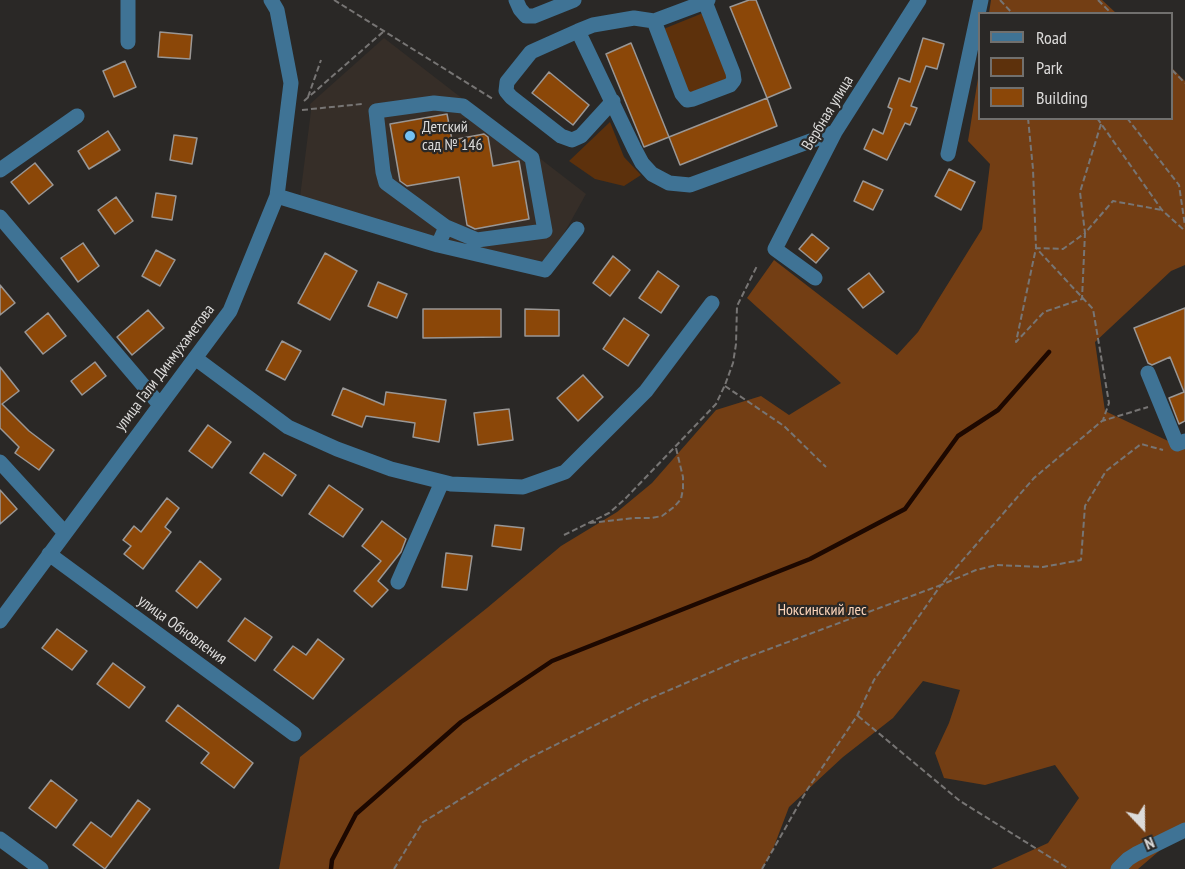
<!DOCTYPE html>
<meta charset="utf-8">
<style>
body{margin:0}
#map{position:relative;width:1185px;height:869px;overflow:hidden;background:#2a2826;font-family:"PT Sans Narrow",sans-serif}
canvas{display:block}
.legend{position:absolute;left:978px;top:12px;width:195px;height:108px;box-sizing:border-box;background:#2a2826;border:2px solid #71706e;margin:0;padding:8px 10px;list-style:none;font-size:18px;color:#dcdbda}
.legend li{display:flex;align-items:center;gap:12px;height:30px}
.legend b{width:30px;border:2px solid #71706e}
.north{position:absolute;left:1113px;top:797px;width:60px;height:60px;-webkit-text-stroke:4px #2a2826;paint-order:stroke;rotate:158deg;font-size:16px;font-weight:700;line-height:24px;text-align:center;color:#dcdbda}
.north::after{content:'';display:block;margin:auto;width:21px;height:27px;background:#dcdbda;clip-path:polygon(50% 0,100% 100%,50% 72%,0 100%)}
</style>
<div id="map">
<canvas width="1185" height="869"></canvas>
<ul class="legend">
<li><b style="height:8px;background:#3f7395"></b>Road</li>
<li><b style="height:16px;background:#5d310c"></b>Park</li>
<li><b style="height:16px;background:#8b4708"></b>Building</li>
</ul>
<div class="north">N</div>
</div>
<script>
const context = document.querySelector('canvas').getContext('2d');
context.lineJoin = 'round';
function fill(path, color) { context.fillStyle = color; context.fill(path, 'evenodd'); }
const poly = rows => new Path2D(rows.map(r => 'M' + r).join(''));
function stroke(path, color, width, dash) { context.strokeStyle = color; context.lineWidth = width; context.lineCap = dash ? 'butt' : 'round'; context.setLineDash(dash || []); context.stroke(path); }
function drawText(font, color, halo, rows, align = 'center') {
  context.font = font + ' "PT Sans Narrow",sans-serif'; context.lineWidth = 4.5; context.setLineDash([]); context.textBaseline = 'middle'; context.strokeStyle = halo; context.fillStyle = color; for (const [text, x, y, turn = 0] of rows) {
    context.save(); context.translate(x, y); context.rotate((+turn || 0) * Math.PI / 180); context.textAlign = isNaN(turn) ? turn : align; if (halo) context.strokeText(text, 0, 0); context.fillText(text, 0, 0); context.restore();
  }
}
fill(poly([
 [384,38,586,194,548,262,478,251,300,197,311,111,310,104]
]), '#362e28');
fill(poly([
 [703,13,729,78,687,94,661,30],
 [610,122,624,157,641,175,624,186,595,179,569,161]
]), '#5d310c');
fill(poly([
 [991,0,1102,0,1116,13,989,13],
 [1172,68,1185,81,1185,265,1171,271,1095,342,1105,411,1185,449,1185,829,1138,869,991,869,1048,843,1079,798,1055,765,985,785,944,778,935,753,949,723,960,690,923,681,893,718,843,757,789,807,773,849,762,869,279,869,300,757,487,608,561,546,617,512,652,483,716,410,761,396,789,415,841,383,747,298,774,260,897,355,918,332,982,229,990,164,968,141,979,72,980,118,1172,118]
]), '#733e14');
stroke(poly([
 [331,869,332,860,356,814,461,722,552,661,810,559,905,509,958,436,998,410,1049,352]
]), '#1d0800', 4.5);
const building = poly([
 [749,0,756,0,791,88,767,98,730,7,749,0],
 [160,32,192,35,190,59,158,57,160,32],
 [923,38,944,44,937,69,926,66,911,106,917,108,910,125,905,123,887,160,864,149,873,129,883,134,892,109,888,107,899,78,910,82,923,38],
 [631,43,669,137,644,147,606,54,631,43],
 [125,61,136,87,114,97,103,71,125,61],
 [549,72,589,105,573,125,532,93,549,72],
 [767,98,777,126,680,165,669,137,767,98],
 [447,114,452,140,484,134,488,137,493,166,519,161,529,219,475,229,467,225,459,177,407,186,400,181,390,124,447,114],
 [108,131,120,150,89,169,78,151,108,131],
 [174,135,197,138,192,164,170,160,174,135],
 [35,163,53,185,29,204,11,182,35,163],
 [949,169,975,182,961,210,935,196,949,169],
 [863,181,883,190,873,210,854,201,863,181],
 [156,193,176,196,172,220,152,217,156,193],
 [116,197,133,221,115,234,98,210,116,197],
 [812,234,829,248,816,263,799,249,812,234],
 [83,243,99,266,78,282,61,258,83,243],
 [156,250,175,260,160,286,142,276,156,250],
 [325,253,357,271,330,320,298,303,325,253],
 [613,256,630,270,610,296,593,283,613,256],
 [658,271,679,286,661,313,639,298,658,271],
 [869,273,884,292,863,308,848,289,869,273],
 [378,282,407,294,397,318,368,306,378,282],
 [0,285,15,303,0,315,0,285],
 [1185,308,1185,421,1179,424,1169,398,1184,392,1170,357,1152,365,1148,363,1134,328,1185,308],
 [423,309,501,309,501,337,423,338,423,309],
 [525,309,559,310,559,336,525,336,525,309],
 [148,310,164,328,132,355,117,337,148,310],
 [48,313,66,336,43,354,25,332,48,313],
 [624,318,649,335,628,366,603,349,624,318],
 [282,341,301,351,285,380,266,370,282,341],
 [95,362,106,376,82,395,71,381,95,362],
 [0,367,19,391,2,404,29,431,54,450,39,470,15,453,19,447,0,428,0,367],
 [583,375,603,397,578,421,557,398,583,375],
 [343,388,384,405,386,392,446,400,439,442,413,437,415,423,366,416,362,427,332,415,343,388],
 [509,409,513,440,478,445,474,413,509,409],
 [208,425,231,442,212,468,189,451,208,425],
 [264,453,296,475,282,496,250,473,264,453],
 [329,485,363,509,343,537,309,514,329,485],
 [0,490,17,509,0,524,0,490],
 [167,498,179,508,165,527,171,532,143,569,124,554,131,546,123,540,134,526,141,532,167,498],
 [382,521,406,539,401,552,378,581,388,590,372,607,354,591,381,561,362,546,382,521],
 [495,525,524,528,521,550,492,546,495,525],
 [446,553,472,556,467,590,442,587,446,553],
 [200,561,221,579,197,608,176,591,200,561],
 [245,618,272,637,255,661,228,641,245,618],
 [57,629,87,651,72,670,42,648,57,629],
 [318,639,344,659,313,699,274,670,293,646,306,655,318,639],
 [113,663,145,687,129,708,97,684,113,663],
 [178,705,253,763,234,788,201,763,209,753,166,721,178,705],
 [51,780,77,800,56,828,29,808,51,780],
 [138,800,150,809,105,869,73,845,91,822,111,837,138,800]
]);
fill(building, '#8b4708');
stroke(building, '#9a9795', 1.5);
stroke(poly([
 [334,0,493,99],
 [1000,0,1013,14],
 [1098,0,1112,14],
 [1172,70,1185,83],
 [308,97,321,60],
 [304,101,383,32],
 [302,110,362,104],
 [1028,118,1033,169,1036,248,1093,309,1109,403,1103,420],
 [1097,118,1162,210,1185,231],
 [1127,118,1179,185,1185,226],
 [1101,124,1080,192,1085,233,1063,249,1036,248,1016,342,1044,312,1082,299,1085,233,1113,201,1162,210],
 [725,386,784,426,826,467],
 [590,523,634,518,651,518,662,516,674,507,681,499,683,489,683,477,676,448],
 [564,535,609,513,624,500,716,404,725,385,733,363,736,344,737,306,757,266],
 [858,716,960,801,1069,869],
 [394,869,423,822,529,758,644,701,737,661,941,585,1034,478,1102,421,1148,407],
 [762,869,807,790,857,716,874,680,941,585,976,570,997,565,1043,567,1081,560,1085,506,1106,471,1141,444,1163,450]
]), '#777574', 2, [6, 3]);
stroke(poly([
 [128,0,128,42],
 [516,0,520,9,526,16,534,16,574,0],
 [705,0,705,2,654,21,634,18,593,25,578,31,634,148,642,163,652,174,669,183,690,185,835,132],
 [654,21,682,94,687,100,693,99,730,85,734,80,733,73,705,2,708,0],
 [578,31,531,52,507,82,506,91,511,97,561,136,572,140,581,136,613,101],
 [948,154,981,0],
 [0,170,77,116],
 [277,196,438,245,545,270,577,229],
 [0,217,160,405],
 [438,245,446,227,386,183,383,172,376,111,434,103,463,106,532,158,545,231,477,240,446,227],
 [815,278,775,249,835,132,919,0],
 [195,358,288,427,337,449,391,469,451,484,523,487,565,472,646,391,712,303],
 [1148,373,1177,444,1185,441],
 [0,462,65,533],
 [49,554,294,734],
 [398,582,442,482],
 [0,621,230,311,277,196,291,83,277,10,271,0],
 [0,839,41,869],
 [1118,869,1128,859,1136,854,1185,830]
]), '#3f7395', 15);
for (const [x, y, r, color] of [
 [410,136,6,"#73c1f5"]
]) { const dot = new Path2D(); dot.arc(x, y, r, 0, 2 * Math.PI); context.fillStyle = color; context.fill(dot); stroke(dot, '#2a2826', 2); }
drawText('16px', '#dcdbda', '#2a2826', [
 ["Вербная улица",828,113,-59],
 ["улица Гали Динмухаметова",165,368,-53],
 ["улица Обновления",182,630,36]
]);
drawText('16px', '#dcdbda', '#2a2826', [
 ["Детский",422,127],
 ["сад № 146",422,145]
], 'left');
drawText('16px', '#fdd5ba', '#2a2826', [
 ["Ноксинский лес",822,610]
]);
</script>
